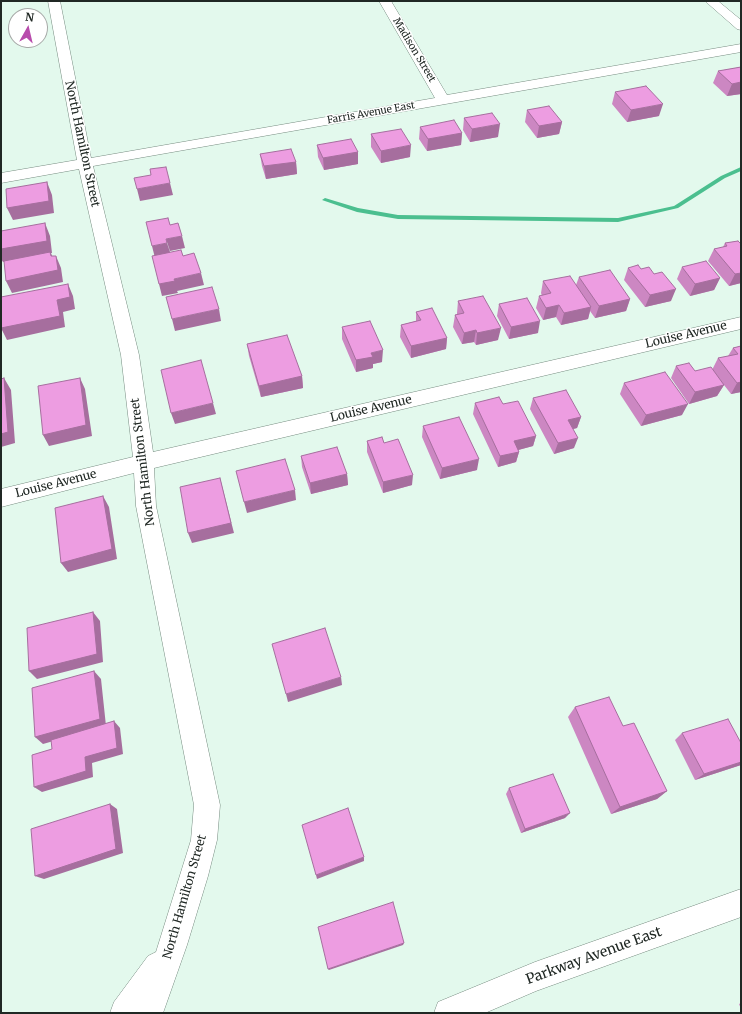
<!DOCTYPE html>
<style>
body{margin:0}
#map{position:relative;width:742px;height:1014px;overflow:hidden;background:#e3f9ed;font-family:Merriweather,serif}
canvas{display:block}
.frame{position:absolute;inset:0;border:2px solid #202824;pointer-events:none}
.north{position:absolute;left:8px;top:8px;width:40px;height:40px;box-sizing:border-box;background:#fff;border:1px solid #a6a9a7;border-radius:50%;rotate:8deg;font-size:11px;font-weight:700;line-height:16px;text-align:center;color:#202824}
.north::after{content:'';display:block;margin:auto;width:14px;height:18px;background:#b84cac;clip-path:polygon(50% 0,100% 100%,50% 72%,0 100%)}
</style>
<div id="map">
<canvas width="742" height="1014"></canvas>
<div class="frame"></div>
<div class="north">N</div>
</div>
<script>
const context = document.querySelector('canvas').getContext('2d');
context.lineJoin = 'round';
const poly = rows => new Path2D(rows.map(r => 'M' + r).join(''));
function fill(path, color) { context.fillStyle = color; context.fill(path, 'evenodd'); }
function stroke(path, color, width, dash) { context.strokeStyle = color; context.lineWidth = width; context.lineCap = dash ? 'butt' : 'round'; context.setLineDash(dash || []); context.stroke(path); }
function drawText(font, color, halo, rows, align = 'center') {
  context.font = font + ' Merriweather,serif'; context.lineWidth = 3; context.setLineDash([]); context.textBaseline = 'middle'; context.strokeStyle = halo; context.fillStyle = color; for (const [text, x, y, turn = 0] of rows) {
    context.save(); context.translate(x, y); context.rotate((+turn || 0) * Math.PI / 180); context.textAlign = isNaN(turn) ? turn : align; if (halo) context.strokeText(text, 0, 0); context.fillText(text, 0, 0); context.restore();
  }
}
fill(poly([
 [741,167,741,171,725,178,678,208,618,222,398,219,357,212,322,200,325,198,358,208,398,215,618,218,674,206,721,176,741,167]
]), '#4bbf8f');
const street = poly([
 [48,1,60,1,91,158,435,98,379,1,391,1,447,95,741,44,741,52,93,166,139,355,153,452,741,317,741,329,154,468,156,506,220,805,217,840,208,876,187,945,163,1013,110,1013,114,1002,148,956,156,952,191,840,194,805,136,506,134,473,1,507,1,489,133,457,121,355,79,169,1,183,1,173,77,160,48,1],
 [705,1,718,1,741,20,741,30,737,29,705,1],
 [741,889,741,917,536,991,485,1013,434,1013,438,1002,535,962,741,889]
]);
stroke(street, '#778c81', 1);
fill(street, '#fff');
fill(poly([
 [741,67,741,94,727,96,713,83,718,71],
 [615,92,659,116,627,122,612,104],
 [527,110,562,122,559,134,537,138,525,122],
 [464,118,498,137,470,142,463,130],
 [420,127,462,133,461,145,427,151,419,139],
 [371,134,410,157,381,163,371,147],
 [317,145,358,152,358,164,324,170,318,157],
 [260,154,296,162,297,174,266,179,262,166],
 [738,241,741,283,729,286,708,261,714,249,723,247,725,243],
 [682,267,720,278,714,290,690,296,677,279],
 [628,268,641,269,671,301,645,307,624,280],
 [579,277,630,299,626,311,595,318,590,311,588,319,561,325,556,317,543,320,536,308,539,296,542,296,541,293,543,281,576,285],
 [458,301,498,340,476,345,474,342,462,344,453,327,455,315,457,314,457,313],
 [499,304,538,333,509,339,497,316],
 [416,312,447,338,446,349,411,358,400,337,401,325,416,321],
 [342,327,382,362,373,364,373,368,356,372,342,339],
 [247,344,302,376,303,388,261,397,249,356],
 [741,346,741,392,731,394,724,385,717,396,689,404,671,378,676,366,695,371,712,370,718,358,728,356,733,348],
 [624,383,682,415,641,426,620,394],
 [533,398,581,417,577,428,573,429,574,448,554,454,530,409],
 [475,403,503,404,536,436,533,446,518,450,519,452,516,462,498,467,473,414],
 [423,426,477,470,440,479,422,437],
 [367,441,384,443,412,485,383,493,367,452],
 [301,456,347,474,348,485,311,494,302,467],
 [575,707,623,726,667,791,657,799,611,814,568,717],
 [682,733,741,765,695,780,675,740],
 [509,788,565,818,521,833,506,794],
 [741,1003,741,1009,739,1004]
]), '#cc87c2');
fill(poly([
 [741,82,741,94,727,96,732,84],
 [663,104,659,116,627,122,631,110],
 [562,122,559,134,537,138,539,126],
 [500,124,498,137,470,142,472,129],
 [462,133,461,145,427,151,428,139],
 [411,145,410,157,381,163,381,151],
 [358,152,358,164,324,170,323,158],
 [296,162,297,174,266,179,264,166],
 [47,182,52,195,54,213,13,220,7,208],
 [170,183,173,195,140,201,137,189],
 [45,223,50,236,52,253,51,253,55,264,51,256,50,253,3,262,1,259,1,249],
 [182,236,185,248,170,251,166,239],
 [167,243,171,255,155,258,152,246],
 [56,256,61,268,63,282,12,293,6,281],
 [201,273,204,285,177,291,178,293,162,296,159,284,174,279],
 [741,273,741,283,729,286,735,274],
 [720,278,714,290,690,296,695,284],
 [68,284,73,296,75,309,63,312,65,327,7,340,1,328,57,300],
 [676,289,671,301,645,307,650,295],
 [630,299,626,311,595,318,599,306],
 [559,305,556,317,543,320,546,308],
 [591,307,588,319,561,325,564,313],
 [219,309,221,321,175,331,172,319],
 [540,321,538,333,509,339,511,327],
 [501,328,498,340,476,345,477,333],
 [476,330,474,342,462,344,464,333],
 [447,338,446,349,411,358,411,346],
 [383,350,382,362,373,364,373,368,356,372,356,360,371,353],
 [302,376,303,388,261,397,259,386],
 [4,378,11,390,15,443,1,447,1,434],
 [80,378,85,389,92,436,49,446,43,435],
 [741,382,741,392,731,394,737,383],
 [724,385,717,396,689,404,695,392],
 [213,403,216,414,175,424,171,413],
 [688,404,682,415,641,426,646,415],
 [581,417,577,428,565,431,568,420],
 [536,436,533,446,511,452,514,441],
 [578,438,574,448,554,454,558,443],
 [519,452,516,462,498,467,500,456],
 [479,459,477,470,440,479,442,468],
 [347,474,348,485,311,494,310,483],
 [413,475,412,485,383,493,383,482],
 [220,478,234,533,192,543,188,533],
 [295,490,296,500,247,513,244,502],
 [103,496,109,507,117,559,68,572,61,563],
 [93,612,100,621,103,662,37,679,29,671],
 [94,671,101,679,106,726,43,744,35,737],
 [341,677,342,685,288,702,286,694],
 [114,721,120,728,123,754,92,763,93,777,42,792,34,787,85,757],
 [741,762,741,765,695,780,704,774],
 [667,791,657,799,611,814,620,807],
 [110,804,117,809,123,853,44,879,35,876],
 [570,813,565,818,521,833,525,829],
 [364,857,364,861,317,879,316,875],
 [404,943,403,945,329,970,328,969]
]), '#a66e9e');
const building = poly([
 [741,67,741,82,732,84,718,71,741,67],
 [646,86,663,104,631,110,615,92,646,86],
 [549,106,562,122,539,126,527,110,549,106],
 [492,113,500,124,472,129,464,118,492,113],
 [454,120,462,133,428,139,420,127,454,120],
 [401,129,411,145,381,151,371,134,401,129],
 [351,139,358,152,323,158,317,145,351,139],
 [291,149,296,162,264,166,260,154,291,149],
 [166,167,170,183,137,189,134,178,151,175,150,169,166,167],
 [47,182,49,201,7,208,6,189,47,182],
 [168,218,170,225,178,223,182,236,166,239,167,243,152,246,146,222,168,218],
 [45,223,47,241,1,249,1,231,45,223],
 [738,241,741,244,741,273,735,274,714,249,727,246,725,243,738,241],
 [181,250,183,256,194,253,201,273,174,279,175,281,159,284,152,256,181,250],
 [50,252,51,256,56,256,58,270,6,281,4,261,50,252],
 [706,261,720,278,695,284,682,267,706,261],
 [638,265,641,269,649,267,654,274,662,272,676,289,650,295,628,268,638,265],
 [610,270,630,299,599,306,579,277,610,270],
 [570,276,591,307,564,313,559,305,546,308,539,296,551,293,543,281,570,276],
 [68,284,70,297,57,300,60,316,1,328,1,297,68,284],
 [212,287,219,309,172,319,166,297,212,287],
 [483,296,501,328,477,333,476,330,464,333,455,315,464,313,458,301,483,296],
 [527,298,540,321,511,327,499,304,527,298],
 [432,308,447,338,411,346,401,325,421,320,416,312,432,308],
 [370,321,383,350,371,353,373,357,356,360,342,327,370,321],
 [287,335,302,376,259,386,247,344,287,335],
 [741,346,741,382,737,383,718,358,738,354,733,348,741,346],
 [201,360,213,403,171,413,161,370,201,360],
 [689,363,695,371,711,367,724,385,695,392,676,366,689,363],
 [665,372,688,404,646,415,624,383,665,372],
 [4,378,8,432,1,434,1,379,4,378],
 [80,378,86,425,43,435,38,386,80,378],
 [566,390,581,417,568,420,578,438,558,443,533,398,566,390],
 [499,397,503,404,518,401,536,436,514,441,519,452,500,456,475,403,499,397],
 [459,417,479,459,442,468,423,426,459,417],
 [382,437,384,443,398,439,413,475,383,482,367,441,382,437],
 [337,447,347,474,310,483,301,456,337,447],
 [285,459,295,490,244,502,236,471,285,459],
 [220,478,231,523,188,533,180,487,220,478],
 [103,496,112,549,61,563,55,508,103,496],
 [93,612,97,654,29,671,27,628,93,612],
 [325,628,341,677,286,694,272,644,325,628],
 [94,671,100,719,35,737,32,688,94,671],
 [609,697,623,726,634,723,667,791,620,807,575,707,609,697],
 [728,719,741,743,741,762,704,774,682,733,728,719],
 [114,721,117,748,85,757,86,771,34,787,32,755,52,749,51,740,114,721],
 [553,774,570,813,525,829,509,788,553,774],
 [110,804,116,849,35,876,31,829,110,804],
 [348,808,364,857,316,875,302,825,348,808],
 [393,902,404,943,328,969,318,927,393,902]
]);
fill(building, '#ed9de1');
stroke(building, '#a66e9e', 1);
drawText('10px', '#202824', '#fff', [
 ["Madison Street",414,50,59],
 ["Farris Avenue East",371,113,-10]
]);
drawText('12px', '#202824', '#fff', [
 ["North Hamilton Street",82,144,78],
 ["Louise Avenue",686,335,-13],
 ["Louise Avenue",371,409,-13],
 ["North Hamilton Street",143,462,-97],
 ["Louise Avenue",56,484,-14],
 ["North Hamilton Street",185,897,-74]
]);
drawText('14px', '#202824', '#fff', [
 ["Parkway Avenue East",594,956,-20]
]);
</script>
